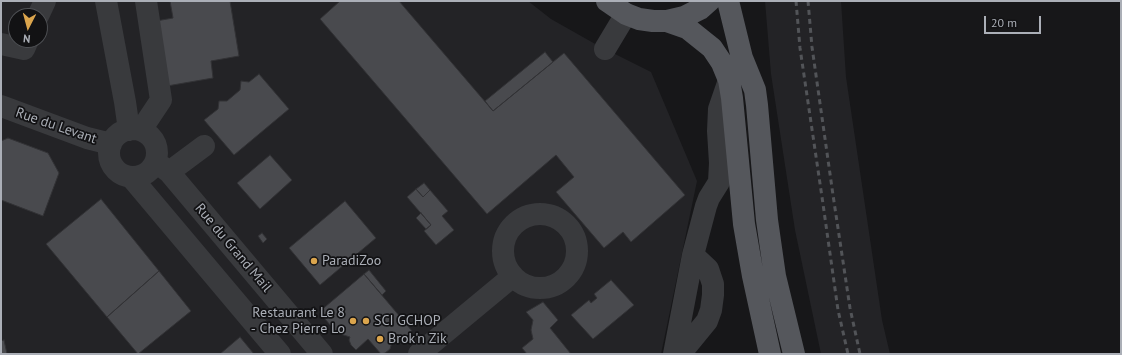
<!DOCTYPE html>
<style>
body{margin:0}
#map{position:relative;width:1122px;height:355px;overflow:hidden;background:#171719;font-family:"PT Sans",sans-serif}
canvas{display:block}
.frame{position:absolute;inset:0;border:2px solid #abafb7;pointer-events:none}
.north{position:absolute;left:8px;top:8px;width:40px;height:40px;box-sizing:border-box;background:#121214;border:1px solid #4f5155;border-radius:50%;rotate:186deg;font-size:11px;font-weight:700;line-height:16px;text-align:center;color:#abafb7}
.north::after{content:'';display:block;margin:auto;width:14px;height:18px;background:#dba54d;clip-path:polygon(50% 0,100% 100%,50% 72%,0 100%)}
.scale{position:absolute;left:984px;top:16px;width:57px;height:18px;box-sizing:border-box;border:2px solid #abafb7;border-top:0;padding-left:5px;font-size:12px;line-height:14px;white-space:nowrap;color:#abafb7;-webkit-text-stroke:3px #121214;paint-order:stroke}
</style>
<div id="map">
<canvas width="1122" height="355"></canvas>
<div class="frame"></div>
<div class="north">N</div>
<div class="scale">20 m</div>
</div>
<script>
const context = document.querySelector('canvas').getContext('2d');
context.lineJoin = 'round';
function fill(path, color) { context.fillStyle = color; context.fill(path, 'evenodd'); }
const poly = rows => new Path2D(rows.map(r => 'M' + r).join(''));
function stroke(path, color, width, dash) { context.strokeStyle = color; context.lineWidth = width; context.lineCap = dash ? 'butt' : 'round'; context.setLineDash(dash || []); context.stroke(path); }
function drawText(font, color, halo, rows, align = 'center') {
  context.font = font + ' "PT Sans",sans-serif'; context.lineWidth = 3.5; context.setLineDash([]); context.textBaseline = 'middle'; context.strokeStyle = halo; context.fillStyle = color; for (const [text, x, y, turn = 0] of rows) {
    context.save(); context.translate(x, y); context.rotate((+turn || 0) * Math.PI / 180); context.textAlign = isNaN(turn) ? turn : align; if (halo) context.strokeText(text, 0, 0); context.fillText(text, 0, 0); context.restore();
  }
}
fill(poly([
 [1,1,528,1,551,19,597,45,651,72,697,181,661,354,1,354],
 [16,16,40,16,40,40,16,40],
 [765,1,841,1,846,77,882,320,890,354,821,354,795,230,771,74]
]), '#232326');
const building = poly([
 [170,1,230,1,239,56,211,61,213,78,167,86,156,21,173,18,170,1],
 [340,1,399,1,493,111,564,53,685,195,631,242,623,232,604,248,556,192,574,177,556,155,487,214,320,19,340,1],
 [545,52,553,62,493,111,485,101,545,52],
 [259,74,289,109,234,155,204,120,218,109,219,101,227,101,240,90,241,81,249,82,259,74],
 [8,138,48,153,59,173,43,216,1,200,1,141,8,138],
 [270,155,292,180,260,209,237,183,270,155],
 [424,183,430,190,423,197,416,189,424,183],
 [416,189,423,197,430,190,448,211,442,216,454,230,436,245,424,231,431,225,407,197,416,189],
 [101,199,159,271,107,317,46,244,101,199],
 [345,201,376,238,320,285,289,248,345,201],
 [421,213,431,225,426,229,416,218,421,213],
 [262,233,267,239,263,243,258,236,262,233],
 [369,270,386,291,382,295,364,274,369,270],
 [159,271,191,311,138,354,107,317,159,271],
 [364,274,412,331,403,341,392,342,390,349,385,353,381,354,368,339,356,350,351,345,349,340,350,337,337,333,319,312,364,274],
 [611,280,634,305,593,339,571,315,589,300,591,303,597,298,594,294,611,280],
 [543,302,558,320,550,328,571,354,527,354,522,348,533,339,531,330,533,320,526,312,543,302],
 [240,337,254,354,220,354,240,337],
 [4,340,7,354,1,354,1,341,4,340]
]);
fill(building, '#494a4e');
stroke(building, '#323235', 1);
stroke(poly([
 [106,1,125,102,129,130],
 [38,16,45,1],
 [1,44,24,49,28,40],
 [605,49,626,14],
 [1,106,87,138,111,144],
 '109 153a24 24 0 1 1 48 0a24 24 0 1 1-48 0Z',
 [141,130,161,100,146,1],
 [156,162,169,172,322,354],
 [169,172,204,146],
 [131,177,280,354],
 '503 251a37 37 0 1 1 74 0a37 37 0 1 1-74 0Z',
 [419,354,513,276],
 [674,354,693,255,706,206,709,198,719,182,720,163,718,131,719,109,729,80],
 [680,354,707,321,711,310,713,295,713,284,708,269,693,255]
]), '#393a3d', 22);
stroke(poly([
 [607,1,626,14,639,19,653,21,667,21,684,17,700,9,709,1],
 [728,1,742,58,755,90,757,105,767,220,775,276,794,354],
 [667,21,687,28,712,48,722,63,729,80,732,98,744,224,753,276,770,354]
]), '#55575c', 22);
stroke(poly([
 [796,1,800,48,822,197,838,310,848,354],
 [808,1,812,47,833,195,850,308,860,354]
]), '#525458', 3, [5, 4]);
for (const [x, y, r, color] of [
 [314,261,4,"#dba54d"],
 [353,321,4,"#dba54d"],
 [366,321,4,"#dba54d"],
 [380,339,4,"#dba54d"]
]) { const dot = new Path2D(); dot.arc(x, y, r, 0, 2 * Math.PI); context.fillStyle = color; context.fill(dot); stroke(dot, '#121214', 1.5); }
drawText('14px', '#abafb7', '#121214', [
 ["Rue du Levant",56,126,19],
 ["Rue du Grand Mail",233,248,50]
]);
drawText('14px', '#abafb7', '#121214', [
 ["ParadiZoo",322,261],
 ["Restaurant Le 8",345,313,"right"],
 ["- Chez Pierre Lo",345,329,"right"],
 ["SCI GCHOP",374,321],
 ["Brok'n Zik",388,339]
], 'left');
</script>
